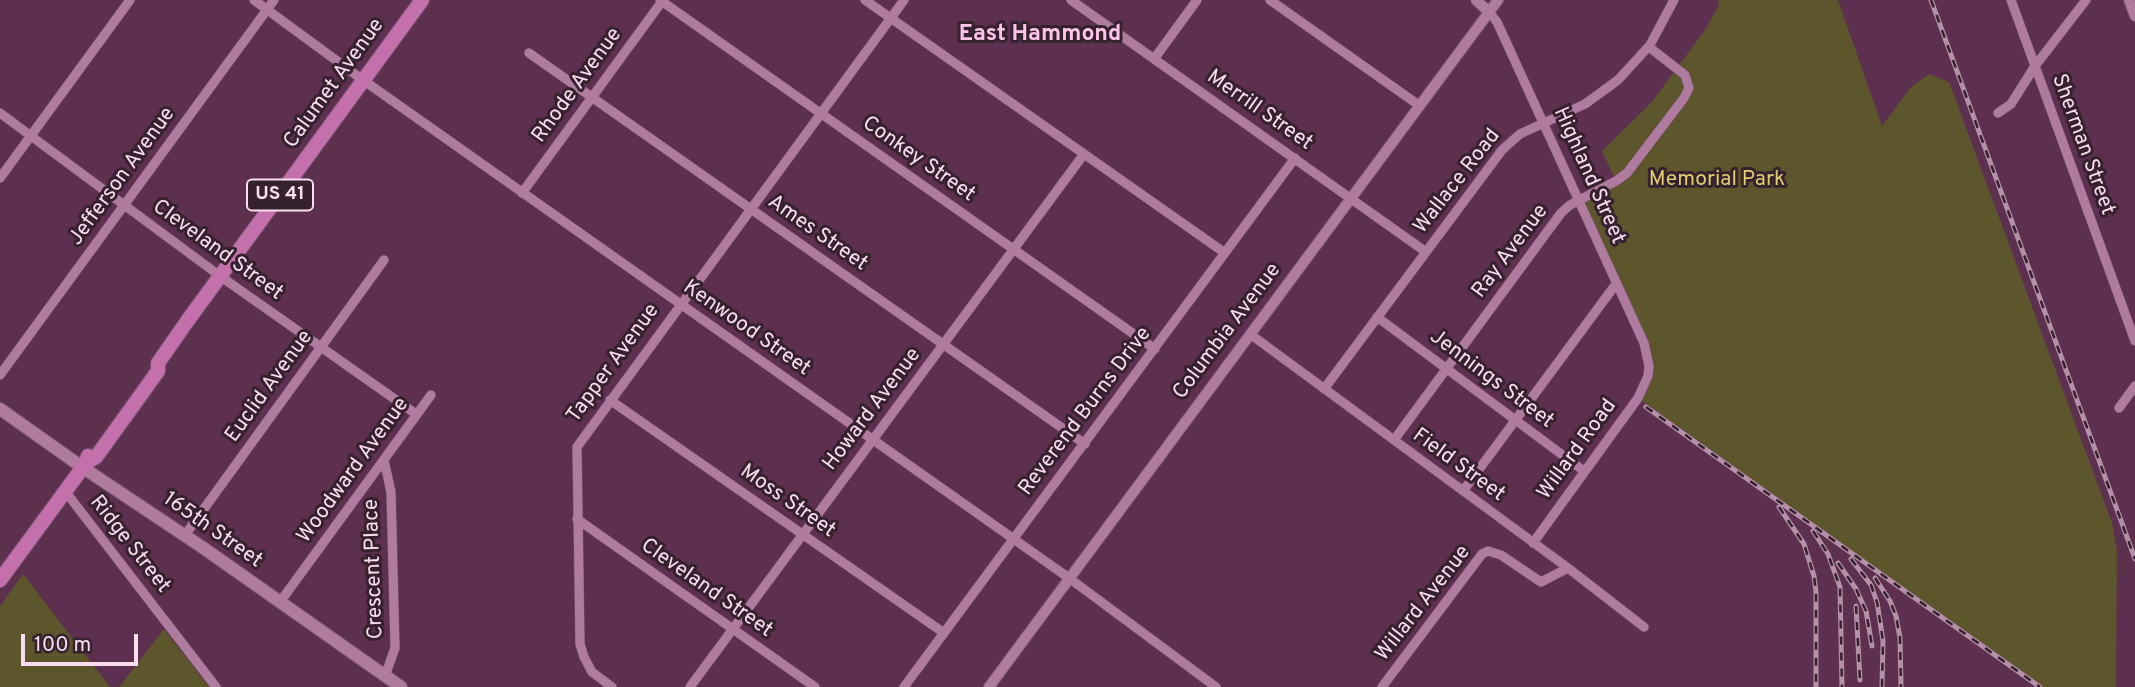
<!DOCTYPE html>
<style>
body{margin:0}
#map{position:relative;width:2135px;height:687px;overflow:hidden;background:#5d3050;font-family:Overpass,sans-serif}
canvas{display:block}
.scale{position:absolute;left:21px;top:634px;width:117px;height:32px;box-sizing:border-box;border:4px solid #faddef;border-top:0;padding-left:9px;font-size:21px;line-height:24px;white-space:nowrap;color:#faddef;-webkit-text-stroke:5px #36212f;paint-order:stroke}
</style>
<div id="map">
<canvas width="2135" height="687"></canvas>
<div class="scale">100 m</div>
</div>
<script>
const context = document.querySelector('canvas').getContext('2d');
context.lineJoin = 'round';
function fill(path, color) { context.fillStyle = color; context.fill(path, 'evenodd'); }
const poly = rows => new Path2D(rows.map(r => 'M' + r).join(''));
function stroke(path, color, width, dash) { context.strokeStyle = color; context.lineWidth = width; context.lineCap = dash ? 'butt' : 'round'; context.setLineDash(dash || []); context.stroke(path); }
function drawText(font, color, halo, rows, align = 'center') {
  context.font = font + ' Overpass,sans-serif'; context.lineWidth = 6; context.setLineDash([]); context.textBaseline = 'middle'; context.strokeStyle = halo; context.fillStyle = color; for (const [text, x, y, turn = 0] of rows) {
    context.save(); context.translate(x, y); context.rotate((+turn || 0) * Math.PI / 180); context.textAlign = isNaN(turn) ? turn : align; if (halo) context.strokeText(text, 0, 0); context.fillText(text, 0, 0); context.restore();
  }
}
fill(poly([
 [1719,0,1838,0,1882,126,1911,87,1929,74,1949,82,2112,523,2117,550,2116,687,2044,687,1638,398,1644,387,1647,355,1579,201,1616,181,1602,151,1652,102,1705,30,1718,7],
 [23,574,110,687,0,687,0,606],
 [164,629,209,687,119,687]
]), '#5d562c');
const minor = poly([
 [254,0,363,80,1069,578,1216,687],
 [660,0,1155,349],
 [865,0,1225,253],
 [1071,0,1426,252],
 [1270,0,1420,106],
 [2011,0,2135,341],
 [1489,12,1497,22,1644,343,1649,366,1648,376,1638,398,1533,543],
 [529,53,1085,444],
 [1154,59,1197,0],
 [0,113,220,276,416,414],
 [1998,113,2011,104,2035,66,2086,0],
 [0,178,130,0],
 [522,193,663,0],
 [1377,317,1584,471],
 [1250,334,1568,568,1644,627],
 [0,375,274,0],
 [1324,389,1502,150,1520,134,1585,104,1618,80,1650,45,1674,0],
 [610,400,944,633],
 [2119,408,2135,386],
 [1394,440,1561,213,1570,205,1616,181,1627,173,1684,98,1689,88,1685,75,1649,47],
 [384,460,391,492,395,648,385,676],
 [65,491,216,687],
 [1463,491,1616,284],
 [577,519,815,687],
 [185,535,384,260],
 [280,602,431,395],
 [612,687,592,672,584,657,580,644,577,447,904,0],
 [690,687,1084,154],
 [904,687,1295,158],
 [1382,687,1482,554,1488,551,1501,555,1541,582,1568,568]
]);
const tertiary = poly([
 [1476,0,1489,12],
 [2129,0,2135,16],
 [989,687,1498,0]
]);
const secondary = poly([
 [0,409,82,467,202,547,401,687]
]);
const primary = poly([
 [86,463,96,457,135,403,158,371,158,363,188,320,422,0],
 [0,580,86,463,88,456]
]);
stroke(minor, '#78516d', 10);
stroke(tertiary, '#78516d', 12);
stroke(secondary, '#78516d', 14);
stroke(primary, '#78516d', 16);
stroke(minor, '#af7b9e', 9);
stroke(tertiary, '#af7b9e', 10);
stroke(secondary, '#af7b9e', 12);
stroke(primary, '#c370ab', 14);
const rail = poly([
 [1931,0,2135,559],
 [1646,407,2040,687],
 [1779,507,1804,544,1814,576,1816,592,1816,687],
 [1813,531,1828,554,1840,587,1842,687],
 [1851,559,1871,585,1877,602,1883,641,1882,687],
 [1838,563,1856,589,1866,611,1872,646],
 [1875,578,1890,601,1896,616,1900,638,1901,687],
 [1856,606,1860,680]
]);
stroke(rail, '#b591a9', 5);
stroke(rail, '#36212f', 2.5, [8]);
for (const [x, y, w] of [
 [280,195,66]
]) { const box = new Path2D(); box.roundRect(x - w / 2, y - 15.5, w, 31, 5); context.fillStyle = '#36212f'; context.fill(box); stroke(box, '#faddef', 2); }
drawText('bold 19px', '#faddef', null, [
 ["US 41",280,195]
]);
drawText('21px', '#faddef', '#36212f', [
 ["Calumet Avenue",335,84,-54],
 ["Rhode Avenue",578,86,-54],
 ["Merrill Street",1259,111,35],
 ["Sherman Street",2082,145,70],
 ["Conkey Street",918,160,35],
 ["Highland Street",1588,176,66],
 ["Jefferson Avenue",123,177,-54],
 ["Wallace Road",1458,182,-52],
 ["Ames Street",817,234,35],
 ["Cleveland Street",217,251,36],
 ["Ray Avenue",1511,252,-53],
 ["Kenwood Street",746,329,35],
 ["Columbia Avenue",1228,332,-53],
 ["Tapper Avenue",614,364,-54],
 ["Jennings Street",1491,380,37],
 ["Euclid Avenue",270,387,-54],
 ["Howard Avenue",873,410,-53],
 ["Reverend Burns Drive",1086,412,-53],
 ["Willard Road",1578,450,-54],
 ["Field Street",1458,466,36],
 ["Woodward Avenue",354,471,-54],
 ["Moss Street",787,502,35],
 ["165th Street",212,531,35],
 ["Ridge Street",129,545,52],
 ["Crescent Place",375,569,-92],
 ["Cleveland Street",706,589,35],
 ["Willard Avenue",1424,604,-52]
]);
drawText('21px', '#e1cf6c', '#36212f', [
 ["Memorial Park",1717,181]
]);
drawText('bold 23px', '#fdc4ea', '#36212f', [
 ["East Hammond",1040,35]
]);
</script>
